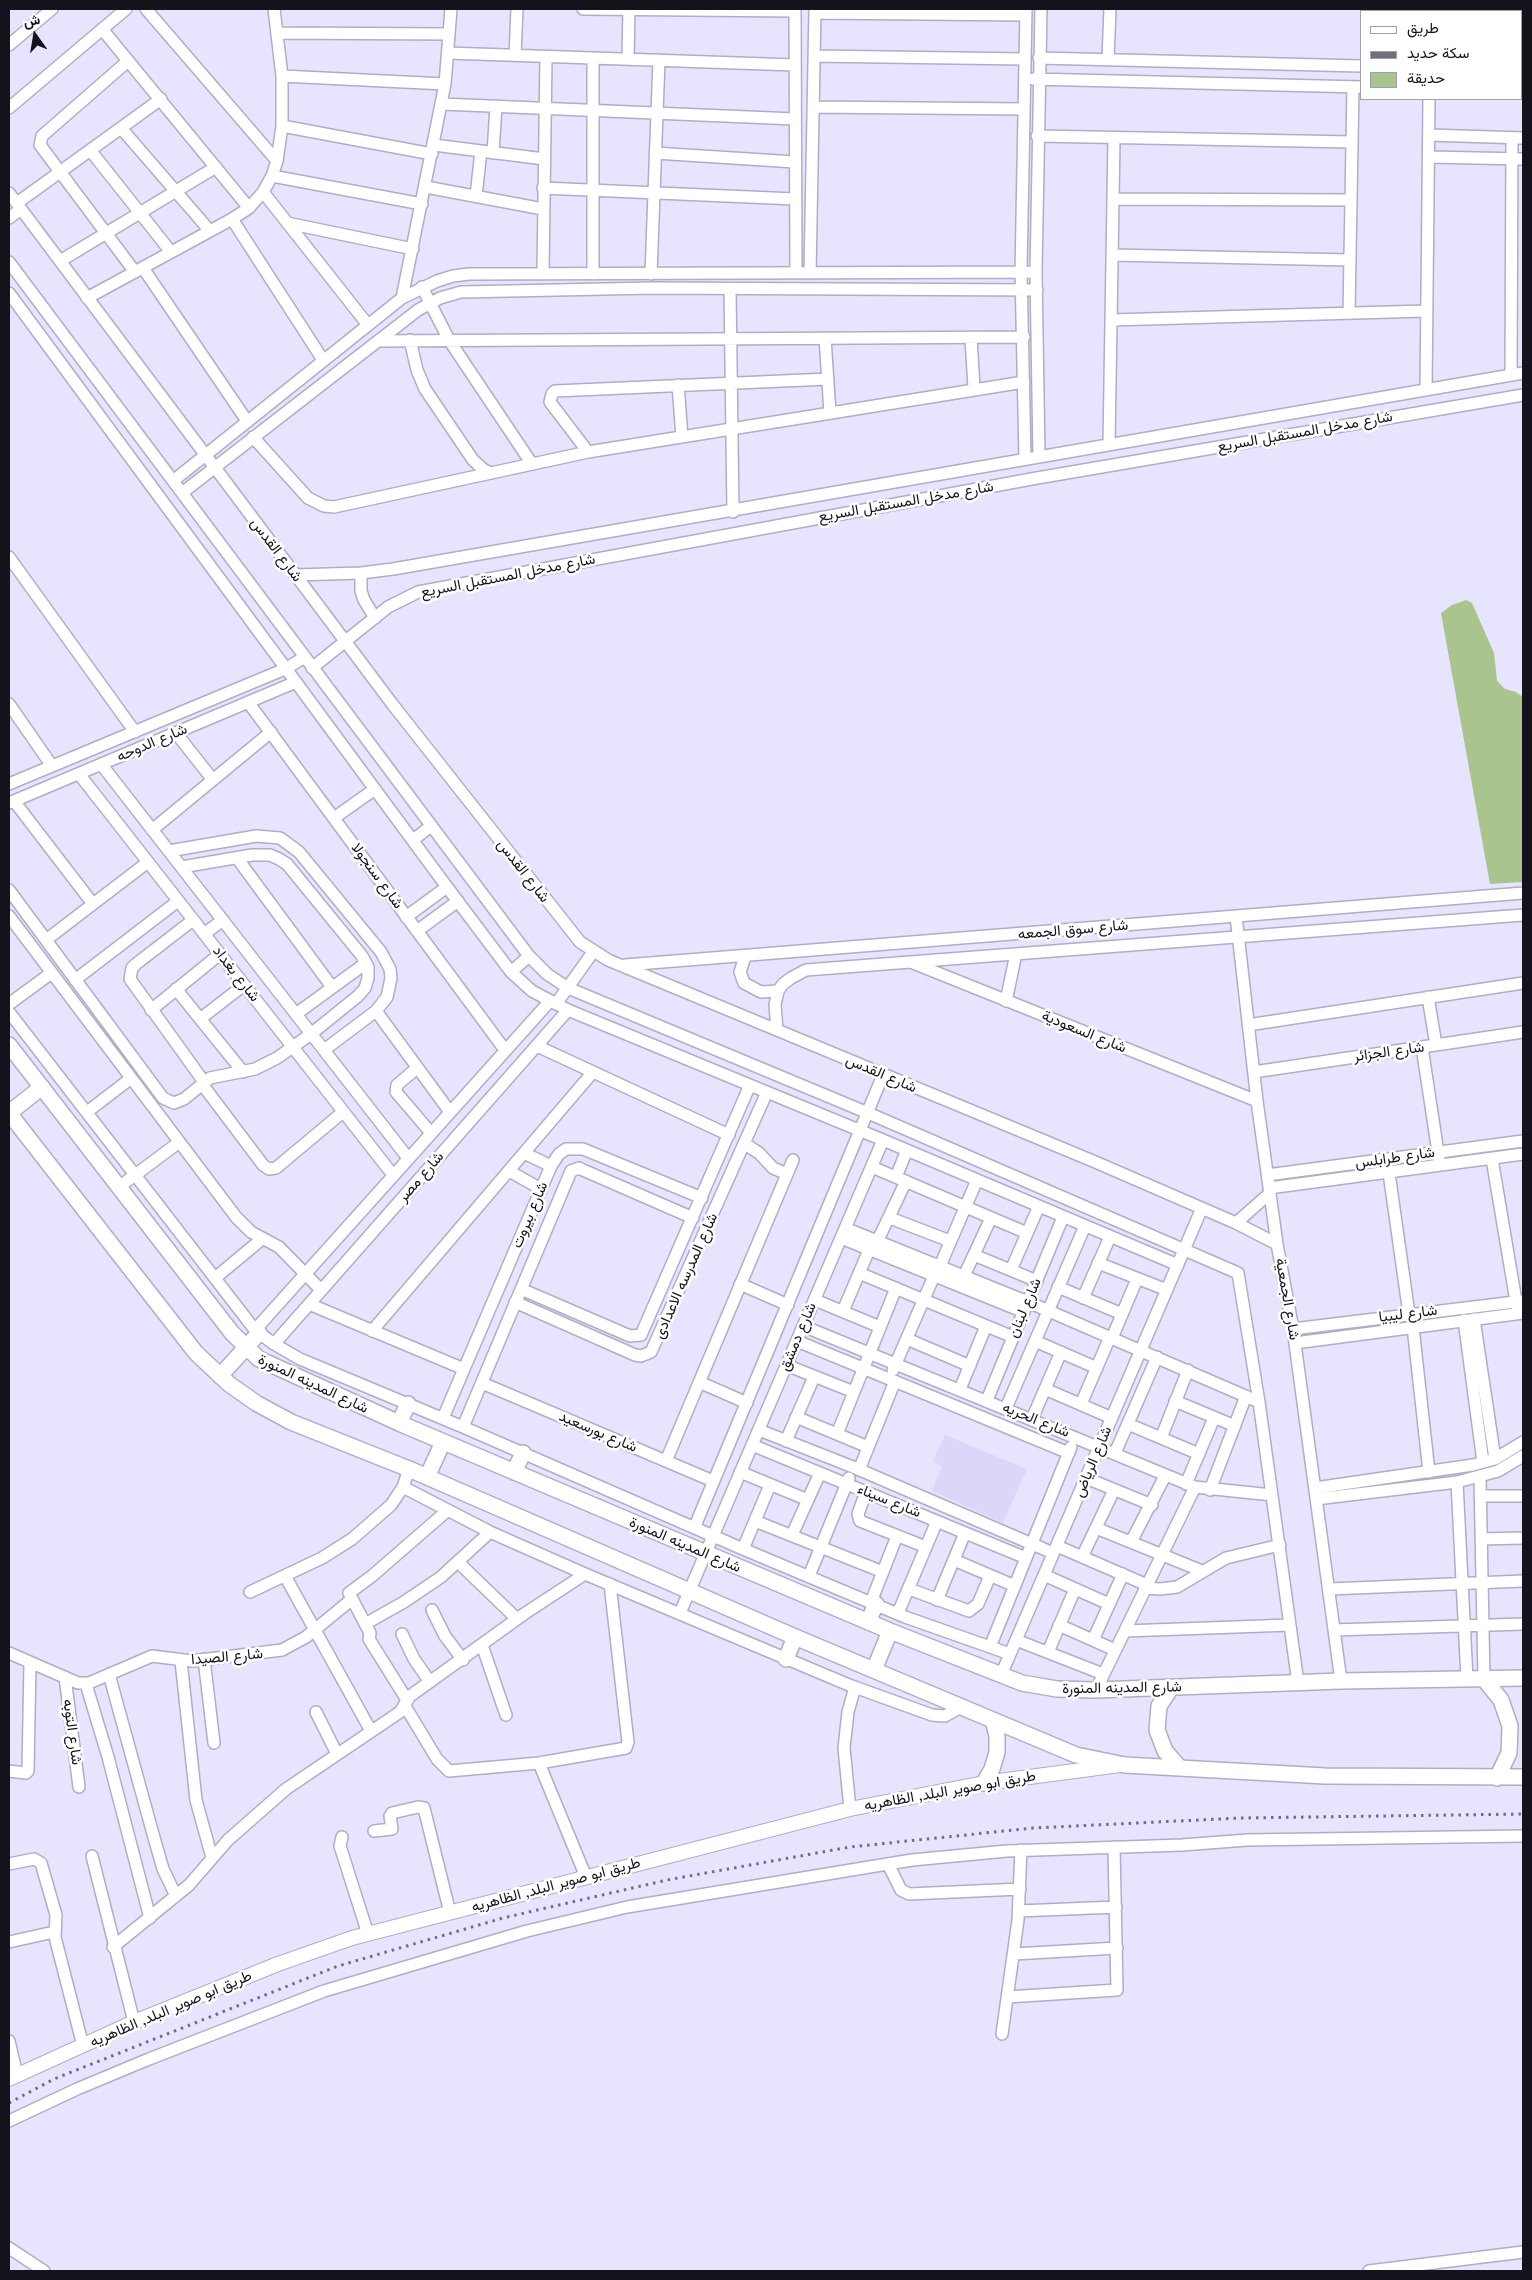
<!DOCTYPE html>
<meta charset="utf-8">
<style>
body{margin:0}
#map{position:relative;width:1532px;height:2280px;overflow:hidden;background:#e7e4ff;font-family:"Libre Baskerville",Vazirmatn,serif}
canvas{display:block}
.frame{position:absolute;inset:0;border:10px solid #14131c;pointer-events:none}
.legend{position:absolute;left:1360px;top:10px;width:162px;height:90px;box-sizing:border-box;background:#fff;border:1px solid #a1a1a4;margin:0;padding:6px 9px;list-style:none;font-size:15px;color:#14131c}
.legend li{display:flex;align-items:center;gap:10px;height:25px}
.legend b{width:25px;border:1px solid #a1a1a4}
.north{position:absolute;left:10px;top:10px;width:50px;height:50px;-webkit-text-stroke:4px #fff;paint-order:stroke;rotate:347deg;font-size:14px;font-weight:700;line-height:20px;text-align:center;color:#14131c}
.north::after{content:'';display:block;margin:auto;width:18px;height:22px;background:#14131c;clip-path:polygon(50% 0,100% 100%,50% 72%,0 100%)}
</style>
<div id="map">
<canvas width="1532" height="2280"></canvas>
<div class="frame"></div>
<ul class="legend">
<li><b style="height:6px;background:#fff"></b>طريق</li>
<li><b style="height:6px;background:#706e7f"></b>سكة حديد</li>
<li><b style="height:14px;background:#a9c48c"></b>حديقة</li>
</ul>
<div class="north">ش</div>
</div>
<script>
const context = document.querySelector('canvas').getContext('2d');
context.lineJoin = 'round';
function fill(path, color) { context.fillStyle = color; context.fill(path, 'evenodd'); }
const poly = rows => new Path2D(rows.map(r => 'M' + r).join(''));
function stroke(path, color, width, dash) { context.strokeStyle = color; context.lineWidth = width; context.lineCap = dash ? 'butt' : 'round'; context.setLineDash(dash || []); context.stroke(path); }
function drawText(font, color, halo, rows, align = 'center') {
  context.font = font + ' "Libre Baskerville",Vazirmatn,serif'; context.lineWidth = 5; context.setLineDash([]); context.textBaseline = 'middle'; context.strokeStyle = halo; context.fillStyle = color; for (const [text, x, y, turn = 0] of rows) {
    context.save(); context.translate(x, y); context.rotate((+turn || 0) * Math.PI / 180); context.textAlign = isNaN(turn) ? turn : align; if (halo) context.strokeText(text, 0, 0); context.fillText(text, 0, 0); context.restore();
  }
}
fill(poly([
 [945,1435,1027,1469,1003,1523,932,1491,942,1466,933,1461]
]), '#dbd7f8');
fill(poly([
 [1466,600,1472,603,1494,653,1497,681,1505,689,1516,692,1523,697,1523,882,1490,884,1441,613,1452,605]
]), '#a9c48c');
const minor = poly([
 [146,9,277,161],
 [583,9,795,11],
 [795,9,796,273],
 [1393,9,1393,11],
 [1482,9,1482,11],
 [815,13,1026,15],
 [102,29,249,208],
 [277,33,449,34],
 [9,45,52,9],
 [448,53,795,65],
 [515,55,517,9],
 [814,56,1025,59],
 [1039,58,1361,66],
 [593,59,593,274],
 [628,59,629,9],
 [1108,59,1110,9],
 [128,61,42,136,40,145,135,272],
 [1521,70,1523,70],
 [282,76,445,84],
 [1033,79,1361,87],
 [1521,92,1523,92],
 [442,104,795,119],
 [813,107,1024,109],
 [9,108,126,9],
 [282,126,432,154],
 [121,128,210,231],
 [1429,135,1523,138],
 [1037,136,1352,142],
 [434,145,544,159],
 [90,150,171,252],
 [493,153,496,106],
 [655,153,795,162],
 [1429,157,1523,159],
 [272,176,422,204],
 [426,187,543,209],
 [543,188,795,199],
 [263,192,368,325],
 [9,193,393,705,580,942,608,960,1093,1161,1236,1223,1277,1244],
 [476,196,481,151],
 [1113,199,1351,200],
 [17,203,161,99],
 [9,218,21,209],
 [232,219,323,360],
 [287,223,413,249],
 [1112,255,1350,260],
 [60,261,216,167],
 [9,262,529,956,547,974,568,988,868,1113,1238,1273,1259,1402,1298,1683],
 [143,268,247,421],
 [810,273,815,9],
 [543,274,546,57],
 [651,274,659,60],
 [422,287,449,340,532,464],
 [730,289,733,512],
 [9,293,447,887,511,972,532,991,568,1010,883,1140,1178,1265],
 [87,298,232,219,249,208,263,192,272,176,277,161,282,126,282,76,274,9],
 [402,298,445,84,451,9],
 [1349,313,1353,87],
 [1111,320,1425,311],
 [825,338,830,413],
 [971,338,974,388],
 [410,340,417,370,425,389,473,460,484,470,491,473],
 [379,341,1024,337],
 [1511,375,1512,138],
 [678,385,682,437],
 [1426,390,1429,99],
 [253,437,308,498,324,506,334,507,588,452,1024,382],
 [1109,444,1114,138],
 [588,452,550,402,552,394,555,391,828,379],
 [1039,456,1036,272,1041,9],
 [1025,459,1021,272,1026,9],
 [173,481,402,298,437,281,453,276,469,274,1036,272],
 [182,493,418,310,440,298,461,292,652,288,1037,290],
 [9,557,135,732],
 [361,573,361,591,364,600,375,618],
 [295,575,361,573,393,569,1523,373],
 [312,668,388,607,418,592,1037,478,1523,395],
 [248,702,505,1050],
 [9,704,52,766],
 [176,733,213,780],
 [101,764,408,1158],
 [79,774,393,1175],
 [9,784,285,669,305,657],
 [14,801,93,904],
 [9,803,296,682],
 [334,818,375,789],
 [152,830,271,732],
 [413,840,431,826],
 [169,851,256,836,280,838,299,852,381,952,390,969,391,978,387,997,376,1011,324,1050],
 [237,858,332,987],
 [9,890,163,1098,174,1103,184,1099,210,1078,255,1069,277,1058,311,1034,358,996,365,988,368,978,368,967,362,956,287,864,279,859,270,855,252,855,182,867],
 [9,916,236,1217,251,1232,279,1247,321,1290],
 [1236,916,1257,1101,1277,1244,1293,1329,1341,1681],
 [406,917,447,887],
 [193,920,136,964,132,968,130,979,204,1082],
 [417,931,458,901],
 [204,934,223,920],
 [46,940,148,862],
 [745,957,740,972,744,983,761,992,778,991],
 [913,963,1257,1101],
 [625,965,1523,893],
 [511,972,529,956],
 [75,980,178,901],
 [176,989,243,1072],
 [1428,997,1436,1045],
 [1006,1001,1016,954],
 [9,1004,50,974],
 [556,1004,593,952],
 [151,1010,220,954],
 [376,1011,450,1112],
 [9,1012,255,1330,274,1344,300,1359,463,1427,743,1549,905,1617,1010,1654],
 [296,1014,366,963],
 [200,1019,244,985],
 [1248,1025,1523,983],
 [777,1030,775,1005,778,991,783,984,791,978,806,970,1523,915],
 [537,1046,729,1135],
 [1422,1047,1439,1159],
 [417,1068,397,1085,396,1092,431,1133],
 [1254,1072,1523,1032],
 [202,1084,263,1165,269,1169,276,1168,343,1112],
 [87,1112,130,1079],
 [745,1144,759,1153,773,1168,787,1174],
 [524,1153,551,1166],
 [1492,1159,1517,1307],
 [872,1167,1027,1233],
 [509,1171,541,1189],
 [1389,1173,1409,1314],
 [1267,1175,1523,1141],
 [896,1177,907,1150],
 [119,1187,178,1143],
 [1269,1188,1523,1154],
 [890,1218,950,1241],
 [1236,1223,1270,1193],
 [845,1228,1028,1302,1259,1402],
 [841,1238,1024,1312],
 [877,1242,906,1181],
 [974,1255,1037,1281],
 [1098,1263,1167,1290],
 [940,1266,977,1180],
 [1011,1270,1039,1206],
 [859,1273,1013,1337],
 [964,1276,991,1218],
 [215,1278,262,1239],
 [740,1284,788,1305],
 [1058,1287,1122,1314],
 [521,1289,630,1336,641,1335,750,1085],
 [1083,1298,1110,1237],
 [815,1300,880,1327],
 [515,1302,635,1355,641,1356,651,1352,767,1092],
 [309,1304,464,1369],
 [843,1311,869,1250],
 [1474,1319,1495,1459],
 [1464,1320,1483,1462],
 [803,1326,1195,1487,1272,1495],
 [1413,1327,1429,1472],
 [1293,1329,1523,1301],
 [255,1330,550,1001],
 [372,1331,593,1072],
 [1112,1338,1137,1279],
 [907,1339,970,1366],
 [797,1341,1069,1453],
 [1035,1341,1097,1368],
 [1295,1343,1523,1313],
 [274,1344,568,1010],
 [786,1365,854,1392],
 [893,1370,934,1276],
 [699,1382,747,1403],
 [482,1383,713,1481],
 [960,1389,986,1326],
 [1045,1389,1112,1418],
 [987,1400,1063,1217],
 [1175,1401,1235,1426],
 [1081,1404,1110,1337],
 [1006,1408,1085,1226],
 [796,1417,868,1447],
 [443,1418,551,1166,559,1154,566,1149,583,1149,702,1198],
 [1032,1419,1061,1352],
 [1128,1424,1199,1454],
 [463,1427,571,1171,579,1168,583,1170,693,1218],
 [759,1430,853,1467,1053,1553],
 [837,1434,896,1288],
 [1161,1438,1188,1370],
 [786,1441,814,1377],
 [752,1445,1026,1558],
 [1115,1453,1157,1357],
 [666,1461,793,1160],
 [859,1470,895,1381],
 [740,1472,808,1500],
 [1480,1477,1484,1679],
 [1086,1478,1152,1505],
 [1457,1482,1467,1679],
 [1186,1484,1214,1418],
 [403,1487,490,1532,585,1574,849,1685,932,1715,945,1716,963,1706],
 [1315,1488,1473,1465,1495,1459,1523,1442],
 [1210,1490,1246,1396],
 [866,1492,858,1514,860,1521,926,1547],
 [1480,1496,1523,1496],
 [1316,1499,1457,1482,1498,1471,1523,1456],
 [755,1521,883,1572],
 [695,1526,883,1075],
 [1096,1528,1202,1571],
 [792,1535,820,1473],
 [1481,1539,1523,1538],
 [1131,1542,1165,1476],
 [1057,1546,1147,1585],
 [743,1549,770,1485],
 [1082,1557,1114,1490],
 [954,1560,1015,1586],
 [458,1562,517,1619],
 [1044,1575,1109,1604],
 [285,1576,371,1731],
 [809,1576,849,1478],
 [1145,1588,1160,1589,1177,1587,1226,1558,1280,1545],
 [909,1589,969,1611,978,1604,990,1576],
 [1329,1589,1523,1581],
 [250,1592,322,1558,352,1539,391,1505,403,1487,409,1469],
 [937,1600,965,1533],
 [871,1602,897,1536],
 [432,1610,445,1636,463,1660],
 [680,1613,883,1140],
 [898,1613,937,1521],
 [365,1624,404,1602,441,1577,490,1532],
 [1059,1625,1115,1650],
 [1334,1630,1523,1624],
 [1125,1631,1290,1625],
 [402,1634,414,1659,430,1682],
 [1016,1640,1103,1674],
 [1093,1640,1123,1574],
 [482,1645,506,1715],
 [990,1647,1071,1447],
 [1048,1652,1075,1589],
 [9,1653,78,1683,89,1683,152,1656,192,1661,282,1650,306,1637,351,1600],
 [204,1659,214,1743],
 [181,1661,196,1800,212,1858],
 [109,1674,153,1834,163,1869,176,1896],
 [1001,1675,1202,1208],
 [65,1677,79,1787],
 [86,1684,108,1757,150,1918],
 [1096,1690,1195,1487],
 [407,1700,369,1639,370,1633,349,1593,372,1576,448,1510],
 [405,1706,437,1759,449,1771,539,1763,626,1748,628,1742,610,1584],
 [316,1712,337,1754],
 [539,1763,586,1877],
 [9,1771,26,1773,28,1771,30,1663],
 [850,1809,844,1748,848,1712,855,1687],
 [374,1831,392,1829,390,1816,392,1813,418,1807,424,1808,450,1913],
 [342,1837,340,1846,368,1934],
 [92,1856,134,2022],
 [9,1864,34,1859,41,1863,56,1915,55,1937,83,2046],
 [888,1864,901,1890,909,1894,1020,1889],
 [1019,1911,1116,1907],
 [9,1942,54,1932],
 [113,1947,189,1885,228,1840,286,1789,400,1712,410,1696,524,1614,585,1574],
 [1014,1954,1117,1948],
 [1007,1997,1117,1990,1114,1847],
 [1002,2034,1018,1920,1021,1850],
 [9,2041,17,2075],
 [9,2121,77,2089,149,2059,324,1991,527,1931,627,1907,912,1860,1007,1851,1182,1845,1247,1840,1523,1836],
 [9,2248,44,2271],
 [1369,2271,1523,2252]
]);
const tertiary = poly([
 [9,2079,134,2022,278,1964,352,1938,850,1809,984,1783,1120,1765]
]);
const secondary = poly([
 [9,1045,232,1333,259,1359,399,1423,890,1631,1022,1683,1057,1689,1096,1690,1341,1681,1523,1678],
 [9,1113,196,1353,229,1384,256,1403,291,1422,409,1469,795,1637,1076,1755,1125,1765,1325,1776,1523,1777],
 [9,1113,42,1087],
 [220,1376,259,1333],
 [399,1423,408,1404],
 [514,1472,523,1453],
 [427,1477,443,1442],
 [868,1622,876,1604],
 [786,1659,795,1637],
 [874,1670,890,1631],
 [1484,1679,1501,1700,1510,1726,1509,1753,1497,1778],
 [1171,1688,1159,1706,1157,1730,1165,1751,1180,1768],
 [984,1783,992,1769,997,1752,997,1736,993,1720]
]);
stroke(minor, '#b0adc6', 14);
stroke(tertiary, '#b0adc6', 16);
stroke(secondary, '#b0adc6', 18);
stroke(minor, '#fff', 11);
stroke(tertiary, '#fff', 14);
stroke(secondary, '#fff', 15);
stroke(poly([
 [9,2103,54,2079,338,1966,503,1918,667,1880,850,1847,1033,1828,1241,1818,1523,1814]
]), '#706e7f', 3, [2.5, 5]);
drawText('15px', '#14131c', '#fff', [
 ["شارع مدخل المستقبل السريع",1305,432,-10],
 ["شارع مدخل المستقبل السريع",906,502,-10],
 ["شارع القدس",276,550,53],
 ["شارع مدخل المستقبل السريع",508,576,-11],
 ["شارع الدوحه",152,743,-23],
 ["شارع القدس",523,871,52],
 ["شارع سنجولا",377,876,54],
 ["شارع سوق الجمعه",1073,930,-5],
 ["شارع بغداد",236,974,52],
 ["شارع السعودية",1084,1032,22],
 ["شارع الجزائر",1389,1052,-8],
 ["شارع القدس",881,1074,23],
 ["شارع طرابلس",1395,1158,-8],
 ["شارع مصر",421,1177,-49],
 ["شارع بيروت",530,1215,-67],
 ["شارع المدرسه الاعدادى",686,1276,-66],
 ["شارع الجمعية",1287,1299,80],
 ["شارع لبنان",1025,1308,-67],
 ["شارع ليبيا",1408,1314,-7],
 ["شارع دمشق",798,1337,-67],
 ["شارع المدينه المنورة",313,1384,25],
 ["شارع الحريه",1036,1420,22],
 ["شارع بورسعيد",598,1432,23],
 ["شارع الرياض",1093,1462,-67],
 ["شارع سيناء",889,1501,22],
 ["شارع المدينه المنورة",685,1545,23],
 ["شارع الصيدا",227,1657,-5],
 ["شارع المدينه المنورة",1122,1688,-1],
 ["شارع التوبه",72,1732,82],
 ["طريق ابو صوير البلد, الظاهريه",950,1791,-10],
 ["طريق ابو صوير البلد, الظاهريه",556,1885,-15],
 ["طريق ابو صوير البلد, الظاهريه",171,2009,-23]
]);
</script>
